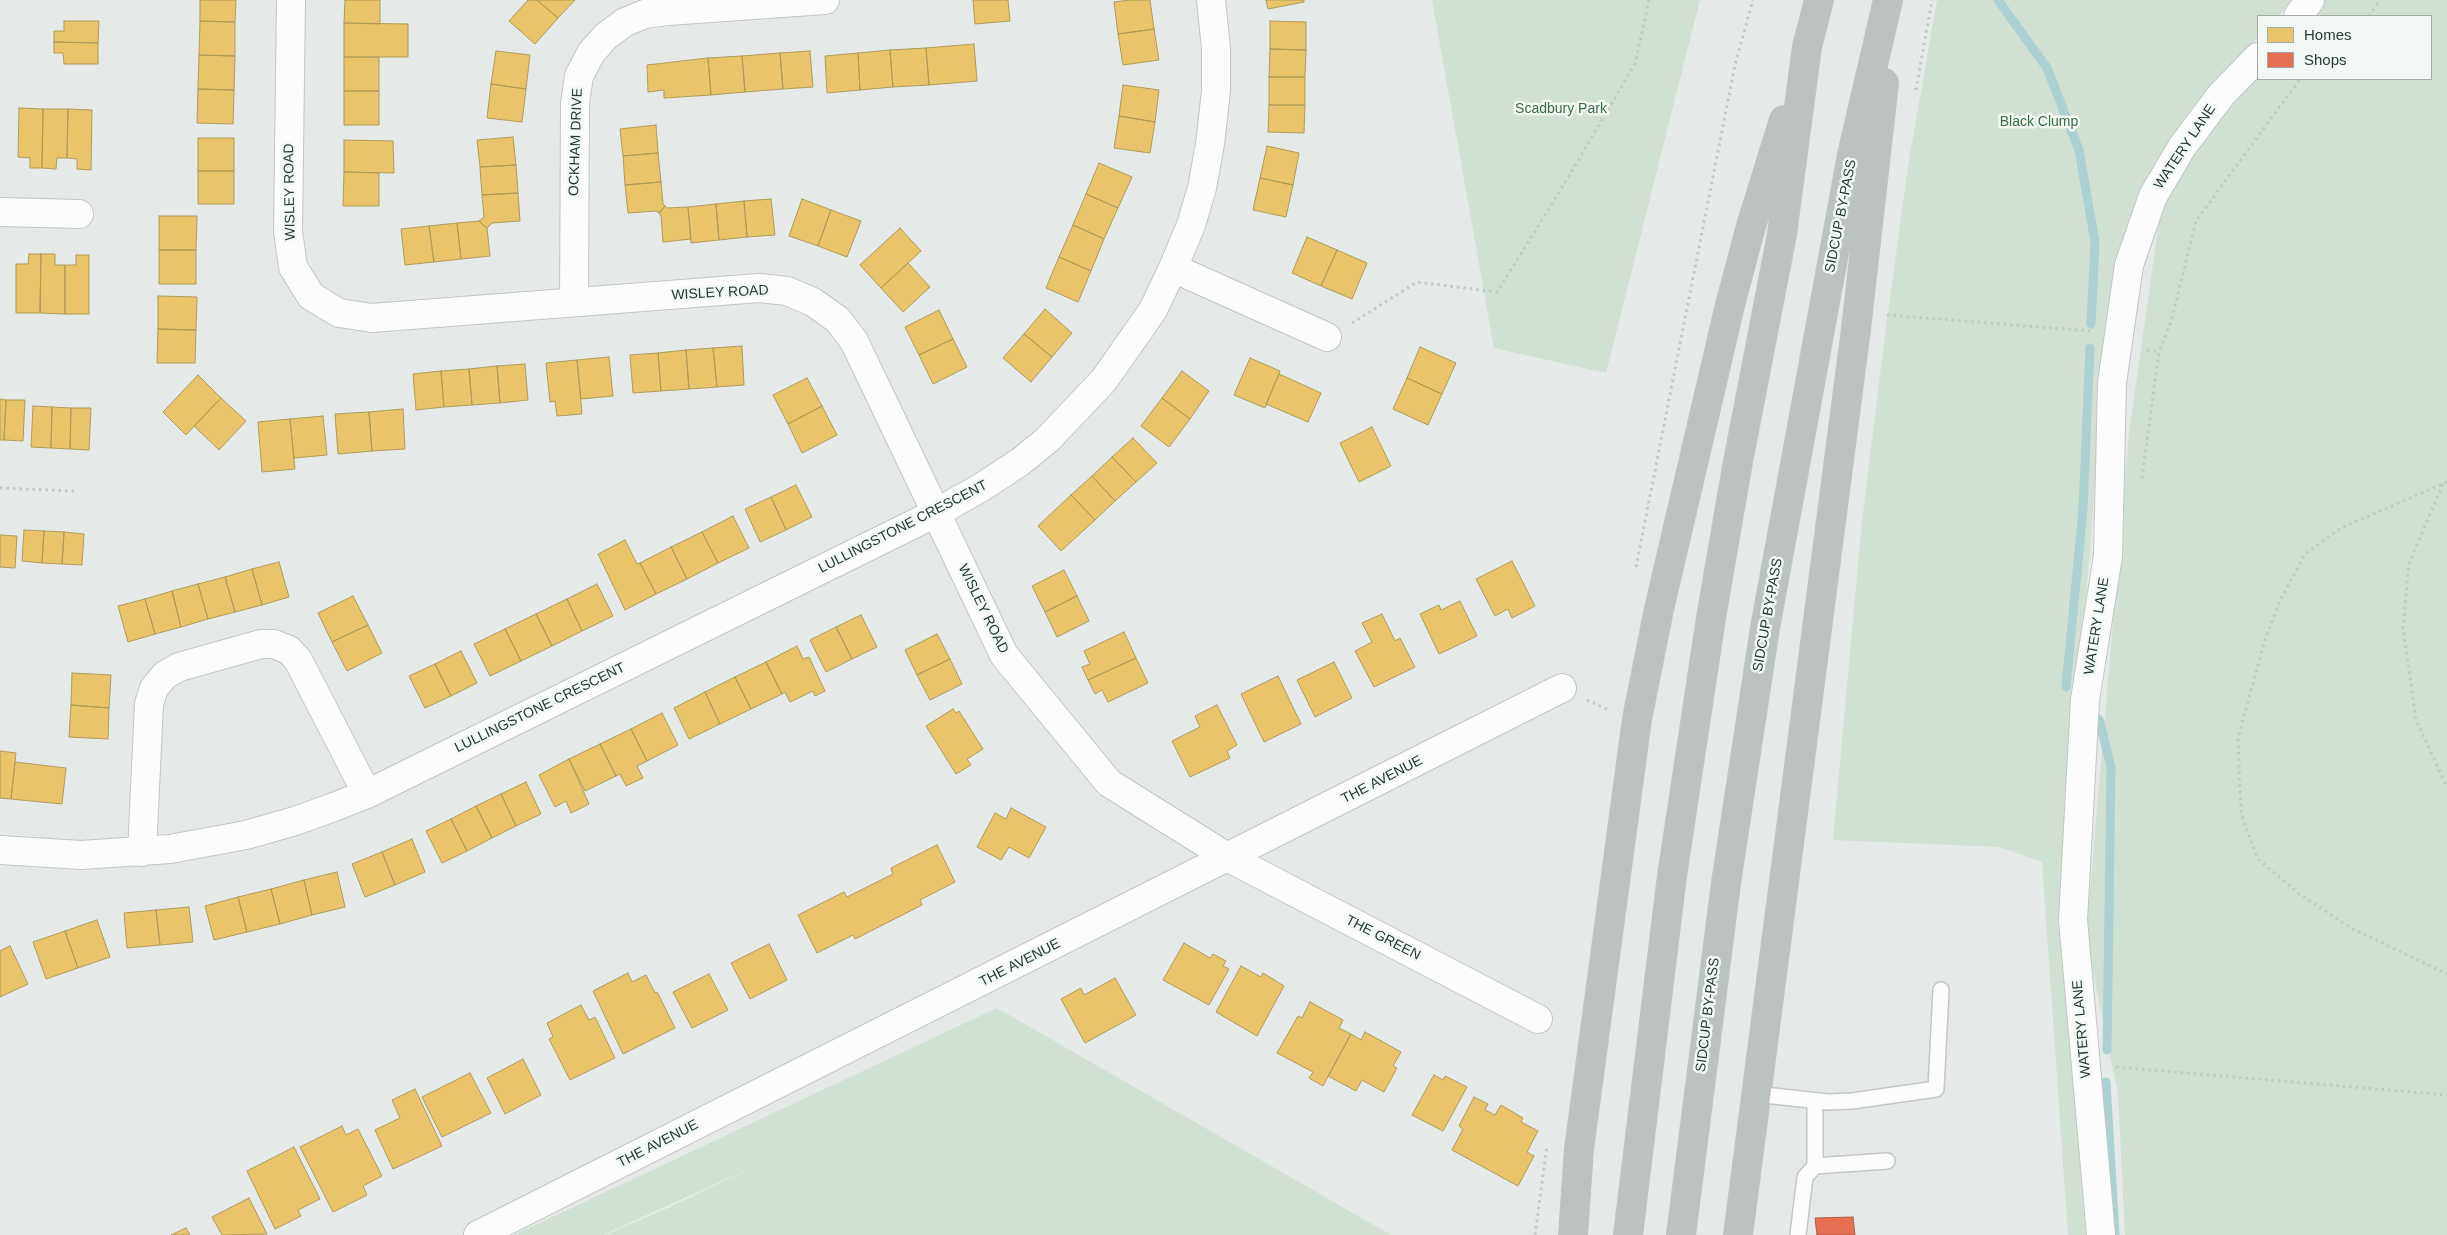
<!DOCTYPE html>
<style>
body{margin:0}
#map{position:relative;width:2447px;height:1235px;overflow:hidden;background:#e5e9e7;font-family:Helvetica,sans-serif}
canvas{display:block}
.legend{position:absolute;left:2257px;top:15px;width:175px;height:65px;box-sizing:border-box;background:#f3f8f5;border:1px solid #a1aca7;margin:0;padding:6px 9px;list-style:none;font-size:15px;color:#253a32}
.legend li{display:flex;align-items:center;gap:10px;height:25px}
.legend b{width:25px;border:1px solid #a1aca7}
</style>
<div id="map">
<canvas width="2447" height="1235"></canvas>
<ul class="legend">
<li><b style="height:14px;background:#e9c46a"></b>Homes</li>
<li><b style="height:14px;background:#e76f51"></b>Shops</li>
</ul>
</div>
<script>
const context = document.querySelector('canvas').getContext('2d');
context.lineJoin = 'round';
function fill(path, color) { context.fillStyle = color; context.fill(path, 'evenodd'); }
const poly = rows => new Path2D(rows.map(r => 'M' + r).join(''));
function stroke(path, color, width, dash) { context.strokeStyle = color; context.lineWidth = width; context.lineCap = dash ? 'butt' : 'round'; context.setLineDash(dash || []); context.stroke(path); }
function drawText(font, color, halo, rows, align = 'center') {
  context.font = font + ' Helvetica,sans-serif'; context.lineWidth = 5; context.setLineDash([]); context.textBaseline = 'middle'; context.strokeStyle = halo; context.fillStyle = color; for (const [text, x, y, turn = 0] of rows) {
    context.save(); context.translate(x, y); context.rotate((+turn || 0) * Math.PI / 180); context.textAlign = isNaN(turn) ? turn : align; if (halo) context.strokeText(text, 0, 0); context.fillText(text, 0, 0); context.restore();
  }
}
fill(poly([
 [1432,0,1700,0,1606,373,1494,348],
 [1937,0,2292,0,2278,16,2258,16,2258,37,2213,85,2169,141,2139,191,2116,268,2103,385,2060,921,2086,1235,2068,1235,2042,862,2000,847,1833,840,1862,521,1885,335,1908,166],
 [2324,0,2447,0,2447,1235,2125,1235,2118,1093,2086,939,2129,433,2162,201,2191,152,2258,71,2258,79,2431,79,2431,16,2313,16],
 [997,1008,1391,1235,605,1235,668,1208,762,1163,602,1235,514,1235]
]), '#d0e0d3');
const homes = poly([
 [200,0,236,0,235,22,200,21,200,0],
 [345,0,380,0,380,24,344,23,345,0],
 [528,0,537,0,558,18,535,44,509,21,528,0],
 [537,0,575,0,558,18,537,0],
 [973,0,1008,0,1010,21,975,24,973,0],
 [1130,0,1150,0,1154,29,1118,34,1114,2,1130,0],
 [1266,0,1304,0,1304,2,1268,9,1266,0],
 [64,21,99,21,98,43,54,42,54,31,64,31,64,21],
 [200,21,235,22,235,56,199,55,200,21],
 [1270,21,1306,22,1306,50,1270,49,1270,21],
 [344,23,408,24,408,57,344,57,344,23],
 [1154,29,1159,60,1123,65,1118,34,1154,29],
 [54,42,98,43,98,64,64,64,63,53,54,53,54,42],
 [974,44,977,81,929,85,926,48,974,44],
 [926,48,929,85,893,87,890,50,926,48],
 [1270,49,1306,50,1305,77,1269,77,1270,49],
 [890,50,893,87,860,90,858,53,890,50],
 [496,51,530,55,526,89,491,84,496,51],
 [810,51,813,87,783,89,780,53,810,51],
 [780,53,783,89,745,92,742,56,780,53],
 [858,53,860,90,827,93,825,56,858,53],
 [199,55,235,56,234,90,198,89,199,55],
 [742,56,745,92,711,95,708,58,742,56],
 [344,57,379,57,379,91,344,91,344,57],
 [708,58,711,95,664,98,664,90,648,92,647,65,708,58],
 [1269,77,1305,77,1305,105,1269,105,1269,77],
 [491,84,526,89,522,122,487,118,491,84],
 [1123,85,1159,90,1155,122,1119,116,1123,85],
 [198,89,234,90,233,124,197,123,198,89],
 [344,91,379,91,379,125,344,125,344,91],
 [1269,105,1305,105,1304,133,1268,132,1269,105],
 [19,108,43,109,42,168,30,168,30,158,18,157,19,108],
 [43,109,68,109,67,158,57,158,56,169,42,168,43,109],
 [68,109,92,110,91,170,77,169,77,159,67,158,68,109],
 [1119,116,1155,122,1150,153,1114,148,1119,116],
 [656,125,658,153,623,156,620,129,656,125],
 [513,137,516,165,480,167,477,140,513,137],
 [198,138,234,138,234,171,198,171,198,138],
 [344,140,393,141,394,173,344,172,344,140],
 [1267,146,1299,153,1293,185,1260,178,1267,146],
 [658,153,661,182,625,185,623,156,658,153],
 [1099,163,1132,177,1118,208,1086,194,1099,163],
 [516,165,518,193,482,195,480,167,516,165],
 [198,171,234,171,234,204,198,204,198,171],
 [344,172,379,173,379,206,343,206,344,172],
 [1260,178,1293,185,1286,217,1253,210,1260,178],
 [661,182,663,204,665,206,659,213,656,211,628,213,625,185,661,182],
 [518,193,520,221,492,223,487,228,479,221,484,217,482,195,518,193],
 [1086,194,1118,208,1104,239,1073,225,1086,194],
 [771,199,775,235,747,237,744,201,771,199],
 [802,199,831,210,818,246,789,236,802,199],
 [744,201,747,237,719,240,716,204,744,201],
 [716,204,719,240,691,243,688,207,716,204],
 [665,206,667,208,688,207,691,239,663,242,661,216,659,213,665,206],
 [831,210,861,221,847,257,818,246,831,210],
 [159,216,197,216,196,250,159,250,159,216],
 [479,221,487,228,490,256,461,259,457,223,479,221],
 [457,223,461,259,434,262,429,226,457,223],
 [1073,225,1104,239,1091,271,1059,257,1073,225],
 [429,226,434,262,405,265,401,229,429,226],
 [900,228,921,251,881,288,860,265,900,228],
 [1307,237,1337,250,1321,286,1292,273,1307,237],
 [159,250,196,250,196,284,159,284,159,250],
 [1337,250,1367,263,1352,299,1321,286,1337,250],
 [29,254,41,254,40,313,16,313,16,264,28,264,29,254],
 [41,254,55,254,55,265,65,265,65,314,40,313,41,254],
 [76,255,89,255,89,314,65,314,65,265,76,265,76,255],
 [1059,257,1091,271,1078,302,1046,288,1059,257],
 [908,263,930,287,903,312,881,288,908,263],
 [158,296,197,297,196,330,158,329,158,296],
 [1045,309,1072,333,1052,357,1024,334,1045,309],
 [939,310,953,339,919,355,905,327,939,310],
 [158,329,196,330,195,363,157,363,158,329],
 [1024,334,1052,357,1031,382,1003,358,1024,334],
 [953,339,967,367,933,384,919,355,953,339],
 [742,346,744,385,717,387,713,348,742,346],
 [1420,347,1456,363,1442,394,1407,378,1420,347],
 [713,348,717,387,689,389,686,350,713,348],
 [686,350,689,389,661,391,658,353,686,350],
 [658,353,661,391,633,393,630,355,658,353],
 [609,357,613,396,581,399,577,360,609,357],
 [1250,358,1280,371,1265,408,1234,395,1250,358],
 [577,360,582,414,557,416,555,401,550,402,546,363,577,360],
 [525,364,528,400,500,403,497,366,525,364],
 [497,366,500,403,472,405,469,369,497,366],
 [469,369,472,405,444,407,441,371,469,369],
 [441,371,444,407,416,410,413,374,441,371],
 [1182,371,1209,391,1190,419,1162,398,1182,371],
 [1279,374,1321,393,1308,422,1266,404,1279,374],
 [198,375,221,398,186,435,163,412,198,375],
 [807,378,822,406,788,424,773,395,807,378],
 [1407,378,1442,394,1428,425,1393,409,1407,378],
 [221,398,246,421,219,450,194,426,221,398],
 [1162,398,1190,419,1169,447,1141,426,1162,398],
 [0,399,6,400,4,440,0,440,0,399],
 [6,400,25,400,23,441,4,440,6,400],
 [33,406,52,407,51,448,31,447,33,406],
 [822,406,837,435,802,453,788,424,822,406],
 [52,407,71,408,70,449,51,448,52,407],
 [71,408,91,408,89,450,70,449,71,408],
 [403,409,405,449,372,451,369,412,403,409],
 [369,412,372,451,338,454,335,414,369,412],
 [323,416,327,455,294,458,290,419,323,416],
 [290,419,295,469,262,472,258,422,290,419],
 [1372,427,1391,466,1359,482,1340,443,1372,427],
 [1133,438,1157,463,1136,482,1112,457,1133,438],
 [1112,457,1136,482,1115,501,1092,476,1112,457],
 [1092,476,1115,501,1095,520,1071,495,1092,476],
 [796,485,812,517,786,530,771,497,796,485],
 [1071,495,1095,520,1061,551,1038,526,1071,495],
 [771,497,786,530,760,542,745,509,771,497],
 [733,516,749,548,718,563,702,532,733,516],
 [24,530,44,531,42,563,22,561,24,530],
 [44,531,64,532,62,564,42,563,44,531],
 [64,532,84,534,82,565,62,564,64,532],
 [702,532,718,563,687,579,671,547,702,532],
 [0,535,17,536,15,568,0,567,0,535],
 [625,540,637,564,640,563,656,594,625,610,598,554,625,540],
 [671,547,687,579,656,594,640,563,671,547],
 [1512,561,1535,606,1512,618,1508,609,1495,616,1476,579,1512,561],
 [279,562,289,597,262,605,252,569,279,562],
 [252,569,262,605,235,612,225,577,252,569],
 [1064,570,1077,596,1045,612,1032,586,1064,570],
 [225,577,235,612,208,619,198,584,225,577],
 [198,584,208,619,181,627,172,591,198,584],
 [597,584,613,616,582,631,567,599,597,584],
 [172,591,181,627,155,634,145,599,172,591],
 [353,596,368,625,332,642,318,613,353,596],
 [1077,596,1089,621,1057,637,1045,612,1077,596],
 [145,599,155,634,128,642,118,606,145,599],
 [567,599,582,631,552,646,536,614,567,599],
 [1460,601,1477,636,1439,654,1420,614,1439,605,1441,610,1460,601],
 [536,614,552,646,521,661,505,629,536,614],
 [1382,614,1395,641,1400,638,1415,667,1374,687,1355,651,1372,642,1362,623,1382,614],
 [861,615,877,647,852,659,836,627,861,615],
 [368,625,382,653,347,671,332,642,368,625],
 [836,627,852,659,826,672,810,640,836,627],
 [505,629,521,661,490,676,474,644,505,629],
 [1124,632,1136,658,1088,680,1082,667,1090,664,1084,651,1124,632],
 [937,634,950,659,917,675,905,650,937,634],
 [797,646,803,659,809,657,825,691,815,696,813,691,790,702,785,692,782,694,766,662,797,646],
 [461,651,477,683,451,696,435,664,461,651],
 [1136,658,1148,683,1108,702,1102,690,1095,694,1088,680,1136,658],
 [950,659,962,684,930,700,917,675,950,659],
 [766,662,782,694,751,709,735,677,766,662],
 [1334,662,1352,698,1315,717,1297,680,1334,662],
 [435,664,451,696,425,708,409,676,435,664],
 [72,673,111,675,109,708,71,705,72,673],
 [1278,676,1301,724,1264,742,1241,694,1278,676],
 [735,677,751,709,720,724,705,692,735,677],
 [705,692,720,724,689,739,674,708,705,692],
 [71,705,109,708,108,739,69,737,71,705],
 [1217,705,1237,745,1227,751,1230,758,1190,777,1172,741,1200,727,1195,716,1217,705],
 [953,709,956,713,959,711,983,749,967,759,971,765,956,774,926,726,953,709],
 [662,713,678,745,647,761,631,729,662,713],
 [631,729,647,761,637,766,643,778,626,786,620,774,616,776,600,744,631,729],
 [600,744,616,776,585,791,569,759,600,744],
 [0,751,16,753,11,799,0,798,0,751],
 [569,759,589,804,571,813,566,801,555,807,539,775,569,759],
 [15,762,66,768,62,804,11,799,15,762],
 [526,782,541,814,516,826,501,794,526,782],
 [501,794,516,826,492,838,476,806,501,794],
 [476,806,492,838,467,851,451,819,476,806],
 [1011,808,1046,827,1029,858,1009,847,1001,860,977,847,995,813,1006,819,1011,808],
 [451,819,467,851,442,863,426,831,451,819],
 [412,839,425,872,395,885,382,852,412,839],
 [937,845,955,882,920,900,922,905,855,939,853,935,817,953,798,915,844,892,847,897,893,874,891,868,937,845],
 [382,852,395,885,365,897,352,864,382,852],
 [337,872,345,907,312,915,304,880,337,872],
 [304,880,312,915,280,924,271,889,304,880],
 [271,889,280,924,247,932,238,897,271,889],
 [238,897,247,932,214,940,205,906,238,897],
 [189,907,193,942,160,945,156,910,189,907],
 [156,910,160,945,127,948,124,913,156,910],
 [97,920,110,957,78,968,65,931,97,920],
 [65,931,78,968,46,979,33,942,65,931],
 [1184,943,1210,958,1213,954,1226,961,1223,966,1229,969,1209,1005,1163,980,1184,943],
 [769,944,787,980,750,999,731,963,769,944],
 [10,946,28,984,0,997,0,951,10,946],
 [1241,966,1261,977,1263,973,1284,986,1257,1036,1216,1012,1241,966],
 [628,973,632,982,646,975,655,993,657,992,675,1028,623,1054,593,991,628,973],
 [709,974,728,1010,692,1028,673,992,709,974],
 [1115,978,1136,1015,1085,1043,1061,999,1081,988,1084,995,1115,978],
 [1310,1002,1343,1020,1339,1028,1351,1034,1323,1086,1309,1078,1313,1072,1277,1053,1298,1016,1302,1018,1310,1002],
 [581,1005,589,1020,595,1017,615,1058,570,1080,549,1039,553,1037,547,1023,581,1005],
 [1365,1032,1401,1052,1393,1066,1397,1068,1384,1092,1362,1080,1356,1091,1328,1076,1351,1034,1361,1040,1365,1032],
 [523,1059,541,1095,505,1114,487,1078,523,1059],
 [470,1073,491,1113,442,1137,422,1097,470,1073],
 [1434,1075,1443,1080,1445,1076,1467,1087,1443,1131,1412,1115,1434,1075],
 [415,1089,442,1146,393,1169,375,1130,400,1118,392,1100,415,1089],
 [1474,1097,1488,1104,1485,1110,1495,1115,1501,1105,1523,1118,1521,1122,1538,1131,1527,1152,1534,1156,1518,1186,1452,1150,1463,1129,1459,1126,1474,1097],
 [342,1126,346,1135,358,1129,382,1176,363,1186,367,1195,333,1212,300,1147,342,1126],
 [294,1147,320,1199,298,1210,301,1216,275,1229,247,1171,294,1147],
 [249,1198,267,1234,222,1235,212,1217,249,1198],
 [186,1228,190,1235,171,1235,186,1228]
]);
fill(homes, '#e9c46a');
stroke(homes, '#ae9b59', 1);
const shops = poly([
 [1853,1217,1855,1235,1817,1235,1815,1218,1853,1217]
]);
fill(shops, '#e76f51');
stroke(shops, '#ad5f48', 1);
stroke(poly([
 [1998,0,2047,68,2079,150,2095,242,2091,324],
 [2066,687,2083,509,2090,348],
 [2099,719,2111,767,2107,1050],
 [2106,1082,2115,1235]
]), '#abd1d2', 9);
const lane = poly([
 [1755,1094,1828,1102,1852,1101,1936,1089,1941,990],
 [1815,1166,1815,1101],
 [1798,1235,1805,1177,1815,1166,1887,1161]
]);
const street = poly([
 [291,0,288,231,293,267,311,296,339,313,372,318,759,288,787,291,813,302,838,320,854,341,1004,655,1109,783,1229,858,1538,1019],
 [0,212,79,214],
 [1173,268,1327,337],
 [574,302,575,104,579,76,591,53,606,36,625,22,645,14,668,11,825,0],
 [0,850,81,855,170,849,246,835,295,821,334,807,367,794,936,513,982,487,1020,462,1047,440,1104,380,1153,310,1173,268,1191,225,1202,188,1210,144,1216,91,1216,48,1211,0],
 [142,852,149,704,154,688,165,675,179,667,261,644,274,644,289,650,298,660,367,794],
 [478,1235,1562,688]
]);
const secondary = poly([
 [2298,16,2310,0],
 [2101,1235,2073,920,2085,700,2108,556,2112,383,2129,265,2153,196,2182,147,2221,95,2258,57]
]);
const highway = poly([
 [1573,1235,1579,1149,1637,719,1659,609,1730,305,1751,226,1784,120],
 [1628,1235,1672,876,1711,618,1737,467,1782,234,1807,47,1819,0],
 [1681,1235,1726,883,1765,628,1852,155,1888,0],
 [1738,1235,1856,329,1884,83]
]);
stroke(lane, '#c2c6c4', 18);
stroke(street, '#c2c6c4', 30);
stroke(secondary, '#c1c6c4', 30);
stroke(highway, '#bdc4c2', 30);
stroke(poly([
 [2369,16,2380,0],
 [1916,90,1932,0],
 [1887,315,2090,331],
 [1352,323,1417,282,1497,292,1560,191,1635,64,1649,0],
 [2147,350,2159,352],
 [2142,478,2159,352,2171,322,2196,221,2300,79],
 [2447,482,2341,528,2305,554,2280,601,2265,640,2238,738,2241,814,2258,859,2298,893,2351,928,2447,974],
 [2443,484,2409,563,2403,628,2416,720,2447,787],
 [0,488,74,491],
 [1636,567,1735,65,1753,0],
 [1587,700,1609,710],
 [2116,1067,2447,1095],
 [1535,1235,1547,1146]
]), '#c2c9c5', 3, [2.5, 4]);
stroke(lane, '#fbfcfb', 15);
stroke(street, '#fbfcfb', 28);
stroke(secondary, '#fbfcfb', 28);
stroke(highway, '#bbc2c0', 28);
drawText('14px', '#346c43', '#f3f8f5', [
 ["Scadbury Park",1561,109],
 ["Black Clump",2039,122]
]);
drawText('14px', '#253a32', '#f3f8f5', [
 ["OCKHAM DRIVE",576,142,-88],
 ["WATERY LANE",2185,147,-56],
 ["WISLEY ROAD",290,192,-91],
 ["SIDCUP BY-PASS",1841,216,-79],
 ["WISLEY ROAD",720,293,-3],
 ["LULLINGSTONE CRESCENT",903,527,-27],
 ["WISLEY ROAD",983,609,64],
 ["SIDCUP BY-PASS",1768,615,-80],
 ["WATERY LANE",2097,626,-81],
 ["LULLINGSTONE CRESCENT",540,708,-26],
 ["THE AVENUE",1382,780,-27],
 ["THE GREEN",1383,938,27],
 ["THE AVENUE",1020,963,-27],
 ["SIDCUP BY-PASS",1708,1015,-83],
 ["WATERY LANE",2082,1029,-95],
 ["THE AVENUE",658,1144,-27]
]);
</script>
